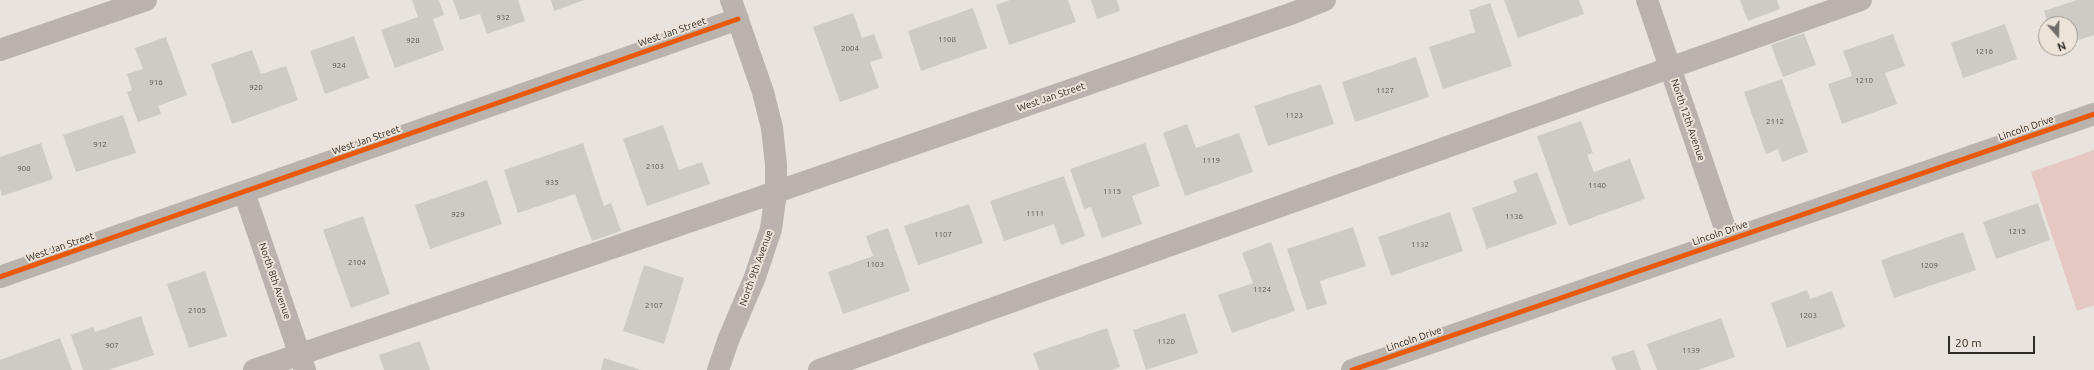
<!DOCTYPE html>
<style>
body{margin:0}
#map{position:relative;width:2094px;height:370px;overflow:hidden;background:#e8e3dd;font-family:Ubuntu,sans-serif}
canvas{display:block}
.north{position:absolute;left:2038px;top:16px;width:40px;height:40px;box-sizing:border-box;background:#ece3d9;border:1px solid #a19a93;border-radius:50%;rotate:160deg;font-size:11px;font-weight:700;line-height:16px;text-align:center;color:#302d29}
.north::after{content:'';display:block;margin:auto;width:14px;height:18px;background:#706d68;clip-path:polygon(50% 0,100% 100%,50% 72%,0 100%)}
.scale{position:absolute;left:1948px;top:336px;width:87px;height:18px;box-sizing:border-box;border:2px solid #302d29;border-top:0;padding-left:5px;font-size:12px;line-height:14px;white-space:nowrap;color:#302d29;-webkit-text-stroke:3px #ece3d9;paint-order:stroke}
</style>
<div id="map">
<canvas width="2094" height="370"></canvas>
<div class="north">N</div>
<div class="scale">20 m</div>
</div>
<script>
const context = document.querySelector('canvas').getContext('2d');
context.lineJoin = 'round';
function fill(path, color) { context.fillStyle = color; context.fill(path, 'evenodd'); }
const poly = rows => new Path2D(rows.map(r => 'M' + r).join(''));
function stroke(path, color, width, dash) { context.strokeStyle = color; context.lineWidth = width; context.lineCap = dash ? 'butt' : 'round'; context.setLineDash(dash || []); context.stroke(path); }
function drawText(font, color, halo, rows, align = 'center') {
  context.font = font + ' Ubuntu,sans-serif'; context.lineWidth = 4; context.setLineDash([]); context.textBaseline = 'middle'; context.strokeStyle = halo; context.fillStyle = color; for (const [text, x, y, turn = 0] of rows) {
    context.save(); context.translate(x, y); context.rotate((+turn || 0) * Math.PI / 180); context.textAlign = isNaN(turn) ? turn : align; if (halo) context.strokeText(text, 0, 0); context.fillText(text, 0, 0); context.restore();
  }
}
fill(poly([
 [2094,150,2094,305,2077,311,2031,172]
]), '#e5c8c3');
fill(poly([
 [412,0,439,0,444,15,433,19,444,50,395,68,381,30,418,17],
 [453,0,518,0,525,21,487,34,480,14,460,20],
 [551,0,584,0,554,11],
 [1010,0,1068,0,1076,22,1009,45,996,5],
 [1091,0,1117,0,1120,11,1097,19],
 [1504,0,1579,0,1584,14,1518,38],
 [1740,0,1777,0,1780,9,1748,21],
 [2077,0,2094,0,2094,35,2070,43,2070,24,2048,24,2044,11],
 [1490,3,1512,66,1443,89,1429,47,1475,32,1469,10],
 [973,8,987,48,921,71,908,31],
 [853,13,862,38,874,34,883,58,870,62,879,88,840,102,813,27],
 [2005,24,2017,59,1963,78,1951,43],
 [1804,33,1816,65,1783,77,1771,45],
 [1893,34,1905,66,1885,73,1897,104,1842,124,1828,84,1852,76,1843,51],
 [354,36,369,78,325,94,310,51],
 [166,37,187,95,158,106,161,114,138,122,127,92,132,90,127,74,143,69,135,48],
 [252,50,261,74,286,66,298,100,232,124,211,64],
 [1416,57,1429,97,1355,122,1342,82],
 [1782,79,1808,152,1782,162,1778,149,1766,154,1744,92],
 [1321,84,1334,124,1268,146,1254,106],
 [123,115,136,153,76,172,63,135],
 [1581,121,1593,153,1587,155,1594,172,1630,159,1645,199,1569,226,1537,136],
 [1187,124,1196,148,1239,133,1253,172,1185,196,1163,133],
 [663,125,679,170,702,162,710,184,647,206,623,139],
 [41,143,53,179,2,196,0,189,0,157],
 [583,143,604,206,611,203,621,231,592,241,575,194,518,213,504,170],
 [1145,143,1160,186,1132,196,1142,224,1102,238,1091,207,1084,209,1070,169],
 [1537,172,1557,224,1487,249,1472,208,1517,192,1513,181],
 [1064,176,1085,236,1061,245,1054,224,1004,241,990,201],
 [487,180,502,224,430,249,415,205],
 [2038,203,2050,240,1996,259,1983,222],
 [969,204,983,243,918,265,904,226],
 [1450,212,1463,251,1391,276,1378,237],
 [363,216,390,294,351,308,323,230],
 [1353,227,1366,266,1320,281,1327,304,1307,310,1287,249],
 [888,228,910,291,843,314,828,272,873,256,866,236],
 [1963,232,1976,270,1894,298,1881,260],
 [1271,242,1295,311,1232,333,1218,295,1253,283,1242,253],
 [644,265,684,278,664,344,623,331],
 [205,271,227,336,189,348,167,284],
 [1807,290,1810,299,1832,291,1845,327,1787,348,1771,303],
 [1185,313,1198,353,1146,370,1133,330],
 [141,316,154,355,108,370,83,370,71,335,93,327,95,332],
 [1721,318,1735,357,1698,370,1657,370,1647,344],
 [1107,328,1120,367,1112,370,1039,370,1033,353],
 [60,338,72,370,0,370,0,360],
 [420,341,430,370,384,370,379,355],
 [1634,350,1641,370,1616,370,1611,357],
 [604,358,641,370,601,370]
]), '#cecbc6');
stroke(poly([
 [1647,0,1729,240],
 [0,50,146,0],
 [244,192,305,370],
 [0,277,738,19],
 [254,370,776,192,1293,13,1325,0],
 [718,370,729,338,755,277,771,229,776,192,776,165,772,128,763,92,731,0],
 [819,370,1861,0],
 [1352,370,2094,114]
]), '#b9b2ad', 22);
stroke(poly([
 [0,277,738,19],
 [1352,370,2094,114]
]), '#e8590c', 5);
drawText('8px', '#5a5753', null, [
 ["932",503,17],
 ["1108",947,39],
 ["928",413,40],
 ["2004",850,48],
 ["1216",1984,51],
 ["924",339,65],
 ["1210",1864,80],
 ["916",156,82],
 ["920",256,87],
 ["1127",1385,90],
 ["1123",1294,115],
 ["2112",1775,121],
 ["912",100,144],
 ["1119",1211,160],
 ["2103",655,166],
 ["908",24,168],
 ["935",552,182],
 ["1140",1597,185],
 ["1115",1112,191],
 ["1111",1035,213],
 ["929",458,214],
 ["1136",1514,216],
 ["1215",2017,231],
 ["1107",943,234],
 ["1132",1420,244],
 ["2104",357,262],
 ["1103",875,264],
 ["1209",1929,265],
 ["1124",1262,289],
 ["2107",654,305],
 ["2105",197,310],
 ["1203",1808,315],
 ["1120",1166,341],
 ["907",112,345],
 ["1139",1691,350]
]);
drawText('10px', '#302d29', '#ece3d9', [
 ["West Jan Street",672,32,-19],
 ["West Jan Street",1051,97,-19],
 ["North 12th Avenue",1688,120,71],
 ["Lincoln Drive",2026,128,-19],
 ["West Jan Street",366,140,-19],
 ["Lincoln Drive",1720,233,-19],
 ["West Jan Street",60,247,-19],
 ["North 9th Avenue",756,268,-70],
 ["North 8th Avenue",275,281,71],
 ["Lincoln Drive",1414,339,-19]
]);
</script>
